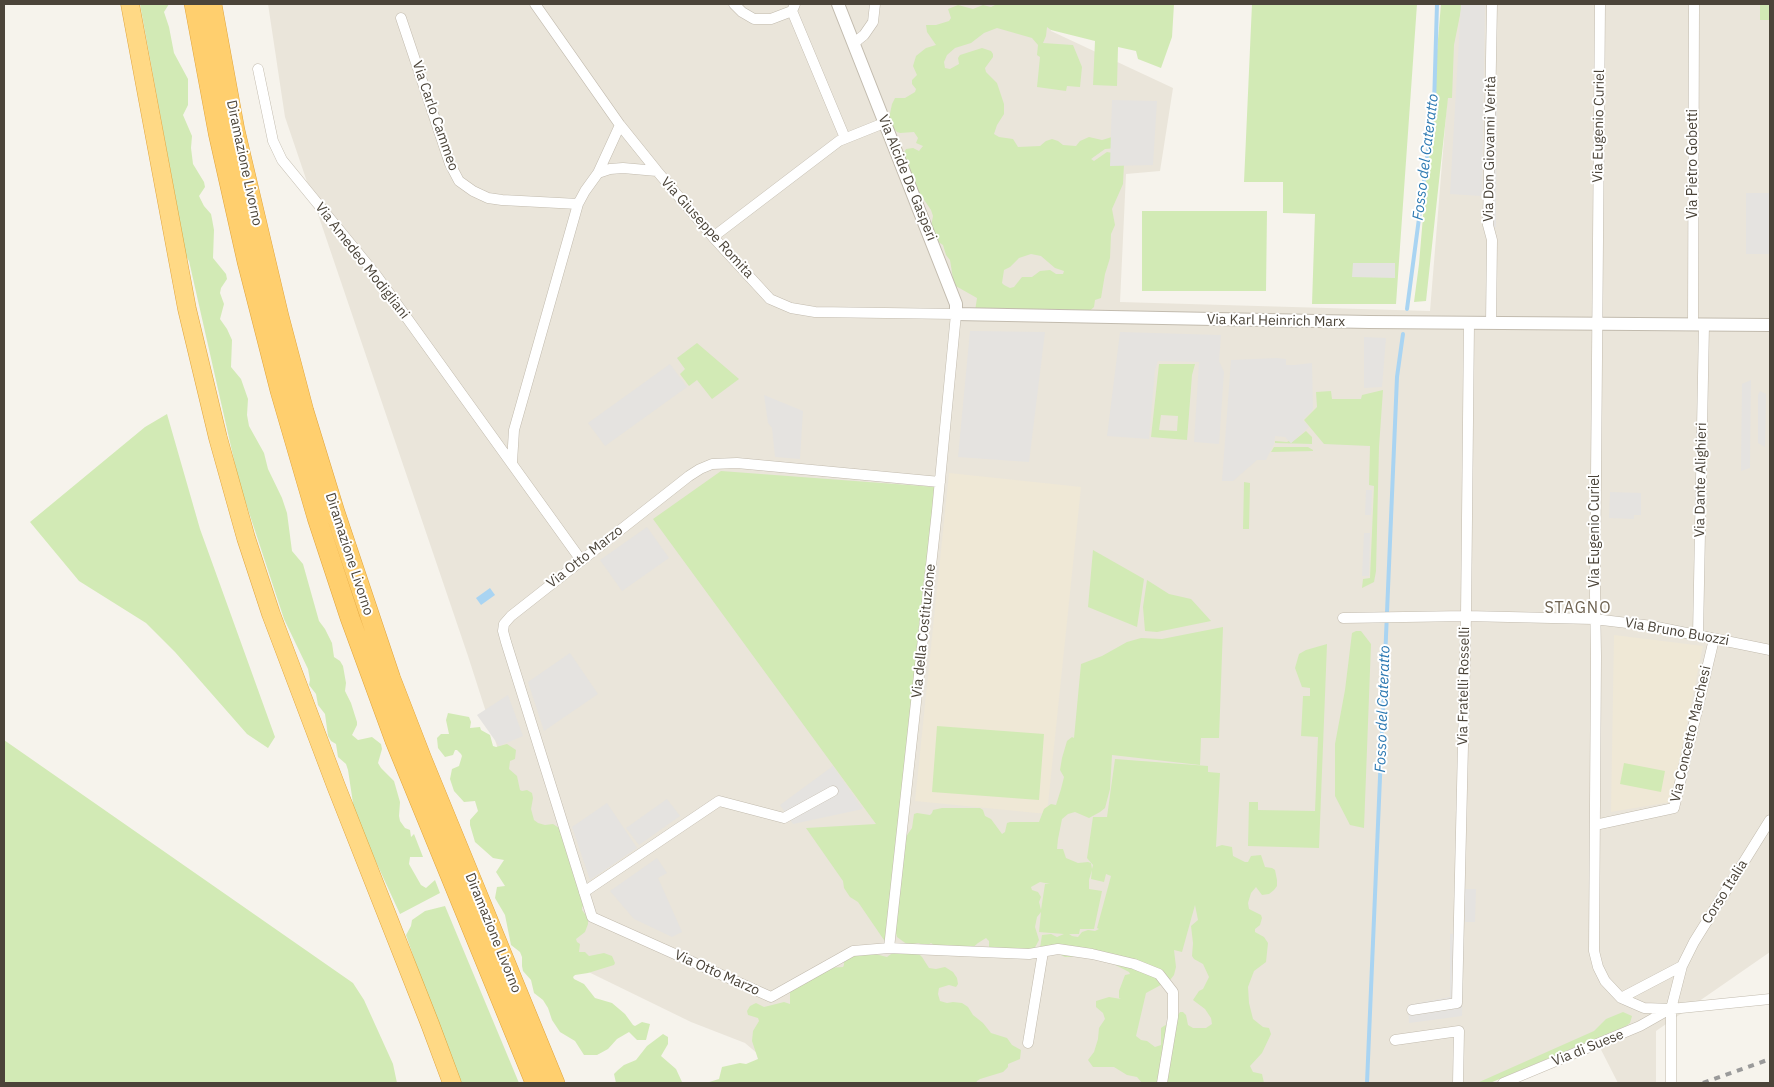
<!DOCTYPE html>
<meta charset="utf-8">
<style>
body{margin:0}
#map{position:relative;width:1774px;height:1087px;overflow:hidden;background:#f6f3ec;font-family:"IBM Plex Sans",sans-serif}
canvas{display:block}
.frame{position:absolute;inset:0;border:5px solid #4b4439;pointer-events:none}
</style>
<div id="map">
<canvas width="1774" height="1087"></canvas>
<div class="frame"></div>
</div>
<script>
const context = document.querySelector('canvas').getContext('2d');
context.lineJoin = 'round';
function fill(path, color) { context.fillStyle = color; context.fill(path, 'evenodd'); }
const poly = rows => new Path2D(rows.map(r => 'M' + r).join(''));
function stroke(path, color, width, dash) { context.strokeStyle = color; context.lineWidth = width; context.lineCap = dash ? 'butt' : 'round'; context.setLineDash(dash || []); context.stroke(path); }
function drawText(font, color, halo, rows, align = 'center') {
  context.font = font + ' "IBM Plex Sans",sans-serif'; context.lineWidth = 4; context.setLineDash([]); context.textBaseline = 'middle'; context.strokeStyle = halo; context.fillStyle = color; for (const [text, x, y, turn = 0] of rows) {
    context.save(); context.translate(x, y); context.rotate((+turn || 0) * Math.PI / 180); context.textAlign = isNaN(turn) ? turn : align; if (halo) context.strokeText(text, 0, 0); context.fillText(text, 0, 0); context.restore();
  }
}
fill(poly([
 [268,4,1043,4,1051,31,1173,88,1160,171,1126,174,1120,302,1430,311,1455,4,1770,4,1770,952,1656,1031,1656,1083,1618,1083,1593,1034,1480,1083,792,1083,745,1043,691,1022,566,961,468,656,285,117]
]), '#eae5da');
fill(poly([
 [949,473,1081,487,1047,814,915,801],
 [1614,635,1703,646,1671,802,1611,812]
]), '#efe8d6');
fill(poly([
 [140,4,169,4,164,12,169,27,174,53,188,79,188,105,183,115,192,136,191,148,193,164,204,182,205,187,199,196,204,206,211,214,212,219,214,230,213,258,226,274,227,279,221,288,220,293,224,304,220,319,227,329,232,340,231,367,241,379,248,399,247,415,249,426,264,453,268,469,282,498,287,513,292,551,303,564,319,621,325,629,332,643,334,657,340,661,343,666,346,683,345,691,351,703,357,722,357,725,352,735,358,740,372,737,381,744,382,749,378,763,381,768,394,781,400,802,399,816,400,821,405,828,410,830,411,837,414,834,423,857,410,857,409,864,421,885,426,888,435,880,440,893,400,914,365,838,353,816,353,803,348,770,346,764,338,757,336,744,331,741,328,736,325,714,318,705,316,694,309,685,310,680,308,669,284,619,239,482,189,261,186,256],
 [997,4,1174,4,1172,37,1161,68,1138,59,1136,51,1118,47,1117,86,1093,85,1095,41,1051,30,1047,27,1046,36,1043,43,1073,45,1082,67,1080,87,1067,86,1066,91,1037,87,1040,57,1037,55,1038,45,1032,38,997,28,984,33,971,43,955,48,947,55,944,62,945,68,950,69,959,64,958,58,960,55,982,48,991,51,993,54,993,57,985,68,986,72,997,83,1004,104,1004,114,997,125,994,134,999,137,1013,139,1018,147,1040,146,1046,141,1052,139,1058,141,1063,145,1076,146,1080,141,1089,137,1102,140,1112,137,1116,148,1105,149,1091,159,1094,161,1107,152,1113,153,1124,164,1123,184,1112,209,1115,225,1111,234,1110,258,1105,274,1101,298,1095,300,1094,307,1086,314,975,311,977,298,954,285,950,260,946,255,943,245,934,239,931,227,933,216,931,210,910,179,901,158,906,149,913,148,919,151,923,146,916,143,918,138,914,132,900,133,897,132,893,128,889,118,892,104,895,98,905,98,915,92,916,89,912,84,912,80,917,75,913,66,916,56,926,48,936,45,927,32,926,25,936,25,949,21,951,18,948,9,958,5,973,9,983,5,991,7],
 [1031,254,1041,256,1055,268,1064,271,1063,274,1056,274,1050,270,1040,271,1032,277,1022,277,1014,287,1010,288,1004,285,1002,283,1004,270,1010,267,1019,258],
 [1252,4,1417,4,1396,304,1312,304,1315,214,1283,213,1283,182,1244,182],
 [1441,4,1461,4,1461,10,1454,45,1452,98,1448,98,1426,301,1414,302,1419,264],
 [1760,4,1770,4,1770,20,1760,20],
 [1142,211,1267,211,1266,291,1142,291],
 [697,343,739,379,712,399,697,380,689,386,680,374,685,369,677,358],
 [1159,364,1195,364,1192,375,1187,440,1151,437],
 [1161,415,1178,416,1177,431,1159,430],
 [1383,390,1379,447,1376,571,1374,582,1362,588,1363,579,1370,578,1374,486,1369,485,1370,446,1324,444,1304,420,1317,407,1316,392,1331,391,1332,399,1361,399,1362,395],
 [167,414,200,529,275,737,268,748,247,734,175,652,146,623,79,581,30,522,145,427],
 [1306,431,1312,437,1312,444,1275,443,1275,441,1287,442,1289,441,1291,443],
 [1274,447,1308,447,1313,450,1313,451,1271,452],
 [721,471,935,487,886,943,858,902,850,897,844,888,843,881,806,828,876,824,653,519],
 [1244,482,1250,483,1249,529,1243,529],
 [1093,550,1144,579,1137,627,1088,607],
 [1147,580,1169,594,1191,599,1211,621,1157,632,1145,631,1143,607],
 [1223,627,1219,738,1201,738,1200,765,1112,755,1110,789,1105,808,1100,812,1089,818,1075,812,1068,814,1062,819,1058,839,1057,849,1063,849,1066,858,1078,863,1088,862,1091,863,1092,869,1093,865,1087,858,1093,817,1107,817,1115,759,1208,766,1208,772,1220,773,1216,847,1222,845,1232,847,1233,856,1245,862,1248,862,1251,856,1261,855,1265,867,1272,868,1275,870,1277,880,1277,886,1274,890,1269,894,1262,895,1256,887,1251,893,1248,903,1249,909,1261,915,1262,918,1260,925,1255,929,1255,932,1264,937,1268,943,1266,962,1254,971,1248,987,1249,1003,1253,1019,1263,1027,1269,1028,1271,1034,1262,1053,1250,1066,1253,1072,1262,1074,1264,1083,1142,1083,1137,1077,1127,1075,1114,1067,1093,1067,1088,1060,1094,1052,1098,1039,1099,1028,1105,1019,1103,1013,1096,1007,1096,1001,1109,997,1121,999,1119,998,1119,991,1125,975,1130,974,1129,972,1100,957,1065,957,1059,954,1049,954,1040,948,1042,935,1051,934,1057,937,1064,934,1039,932,1041,912,1037,917,1035,927,1039,940,1033,951,989,948,989,941,986,938,978,943,970,950,939,949,931,943,927,946,918,943,908,945,897,937,895,930,903,841,912,828,914,814,917,813,930,815,932,813,933,810,942,808,980,808,983,810,985,816,991,819,1002,834,1005,832,1007,823,1010,822,1039,822,1044,809,1051,804,1056,805,1061,789,1064,777,1060,770,1062,758,1067,741,1072,737,1074,738,1081,664,1102,656,1127,642,1141,638,1162,639],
 [1092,870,1091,879,1104,882,1106,874,1111,876,1097,928,1099,929,1095,931,1088,930,1082,932,1078,937,1072,936,1069,934,1079,934,1080,929,1094,929,1102,891,1089,889,1089,880],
 [1040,882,1050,884,1045,884,1041,910,1039,902,1041,897,1038,892,1032,890,1031,887],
 [1195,905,1198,920,1191,926,1193,943,1192,956,1194,959,1203,964,1209,977,1203,989,1199,991,1193,1000,1205,1009,1211,1018,1212,1024,1206,1028,1193,1028,1188,1025,1186,1015,1183,1012,1180,1012,1171,1026,1170,1023,1167,1024,1161,1028,1161,1045,1155,1047,1147,1041,1141,1040,1136,1036,1146,993,1170,980,1174,975,1176,967,1174,950,1182,952],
 [1356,631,1361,631,1371,644,1364,828,1350,825,1335,796,1335,744,1345,690,1352,633],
 [1327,644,1319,848,1248,846,1249,802,1258,802,1258,810,1315,811,1318,737,1301,736,1303,696,1310,696,1310,688,1302,687,1295,668,1299,654,1306,650],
 [448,713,469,717,471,722,470,728,480,727,481,730,490,735,493,746,496,747,507,744,516,750,515,759,510,761,509,769,517,776,520,790,522,791,527,790,532,793,533,798,531,809,534,820,538,823,545,825,553,824,562,830,587,904,582,907,582,910,588,918,588,924,585,932,576,939,577,942,580,944,579,952,585,952,589,956,604,953,612,956,615,963,614,965,588,973,575,975,573,977,574,979,584,984,595,998,612,1003,625,1014,633,1025,635,1026,642,1022,650,1024,646,1040,637,1040,629,1032,617,1039,608,1049,597,1055,584,1055,575,1041,560,1032,552,1020,548,1008,543,1000,534,993,531,980,523,971,522,966,522,957,520,952,511,945,505,915,495,898,497,887,505,886,496,872,504,860,493,858,475,842,470,825,470,820,478,811,475,801,464,802,454,791,450,779,452,769,459,766,462,756,461,754,457,750,455,750,453,755,445,757,438,748,437,738,441,734,449,734,446,720],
 [937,726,1044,734,1039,800,932,792],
 [4,740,353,983,364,1000,393,1064,397,1083,4,1083],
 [1624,763,1665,771,1661,792,1620,784],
 [445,906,519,1083,457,1083,406,935,411,926,412,920,425,911],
 [898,949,915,950,922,957,929,968,936,969,945,967,953,972,957,978,958,984,956,987,949,985,939,988,938,994,940,1001,947,1003,953,1002,962,1003,968,1007,973,1015,983,1023,991,1033,1007,1038,1012,1045,1021,1050,1020,1059,1008,1064,1008,1067,1003,1072,980,1079,977,1081,976,1083,706,1083,719,1079,722,1067,740,1063,746,1064,758,1059,752,1041,753,1031,759,1021,758,1018,748,1015,747,1011,750,1006,756,1003,764,1007,784,1002,790,1004,790,986,828,968,843,967,844,965,844,954,870,950,875,954,887,957],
 [1623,1012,1632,1016,1630,1023,1626,1026,1490,1083,1477,1083,1594,1031,1606,1019],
 [663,1034,668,1037,668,1044,661,1056,676,1069,682,1082,696,1083,616,1083,614,1074,618,1070,624,1065,636,1060,647,1046]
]), '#d2eab5');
fill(poly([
 [1461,4,1485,4,1482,196,1450,194],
 [1112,100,1157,101,1153,165,1110,166],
 [1493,101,1497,101,1496,227,1492,227],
 [1746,193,1770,193,1770,254,1746,254],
 [1353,263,1395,263,1395,278,1352,277],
 [970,331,1045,332,1029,462,958,457],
 [1120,332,1221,335,1219,361,1224,372,1219,444,1194,442,1199,362,1158,361,1155,370,1149,439,1107,436],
 [1364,337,1386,338,1382,387,1364,388],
 [1277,358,1286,359,1286,365,1294,365,1312,363,1313,409,1303,420,1309,427,1291,443,1285,437,1275,436,1274,444,1266,460,1257,460,1233,481,1222,481,1231,360],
 [670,364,687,387,605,446,588,423],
 [1751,380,1750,468,1741,471,1742,384],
 [1760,391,1766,394,1765,447,1758,443,1758,395],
 [764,395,803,411,800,459,775,457,772,428,768,423],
 [1366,490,1372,490,1371,515,1365,515],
 [1610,492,1641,493,1641,515,1634,515,1634,519,1609,518],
 [647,527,669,558,622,591,600,560],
 [1364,533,1370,533,1369,576,1362,576],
 [570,653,598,694,544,731,528,682],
 [508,695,523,736,499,746,477,715],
 [833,766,863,809,793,824,780,805],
 [667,799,680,816,639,845,626,828],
 [607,803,637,848,590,880,572,827],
 [657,858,667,873,658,878,682,932,672,937,634,919,610,891],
 [1465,889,1476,889,1475,922,1465,922],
 [1464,933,1462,1016,1409,1023,1408,1005,1450,997,1450,934]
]), '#e5e3e0');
fill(poly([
 [490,588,495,595,481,605,476,598]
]), '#a9d4f2');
stroke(poly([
 [1407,309,1434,105,1437,4],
 [1367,1083,1397,377,1403,334]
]), '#a9d4f2', 4);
const minor = poly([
 [535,4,620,125,657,171,713,237,770,299,791,308,815,312,956,314,937,511,889,948],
 [734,4,742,12,754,19,771,19,792,11],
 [795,4,792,11,845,138],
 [1600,4,1595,595,1596,656,1594,951,1598,967,1605,981,1621,998,1644,1008,1671,1009,1770,999],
 [401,18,450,164,459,181,473,191,488,198,502,200,578,204],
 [854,43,864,35,873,22,875,4],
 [258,69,273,141,282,160,376,275,581,560],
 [620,125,598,173,610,169,623,168,657,171],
 [713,237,839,141,884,123],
 [1491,323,1492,240,1488,225,1492,4],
 [1693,325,1694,4],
 [512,462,514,430,578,204,585,191,598,173],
 [940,482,737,463,712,464,700,469,689,476,511,616,504,624,503,631,506,642,592,917,771,997,853,951,889,948,1029,954,1058,949,1092,954,1134,964,1159,974,1173,992,1173,1017,1162,1083],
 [1343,618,1466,616,1594,619,1652,626,1770,650],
 [1698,635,1704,325],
 [1595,825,1674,808,1714,639],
 [584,892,719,801,784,818,833,791],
 [1621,998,1682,966],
 [1412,1010,1457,1003,1466,616,1469,323],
 [1395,1040,1459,1031,1458,1083],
 [1028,1043,1043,952],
 [1503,1083,1640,1026,1670,1009],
 [1671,1083,1671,1009,1682,966,1694,942,1770,820]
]);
const tertiary = poly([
 [838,4,956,304,956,314,1369,322,1770,325]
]);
const trunk = poly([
 [130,4,187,309,218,438,246,538,271,614,336,786,430,1024,452,1083]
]);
const motorway = poly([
 [194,4,218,133,247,262,280,391,317,518,350,618,395,741,535,1083],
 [212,4,235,130,279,316,304,411,335,512,391,679,422,759,555,1083]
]);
stroke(minor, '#c2bbae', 11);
stroke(tertiary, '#c2bbae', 14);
stroke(trunk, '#e0a43c', 19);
stroke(motorway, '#e0a43c', 20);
stroke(minor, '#fff', 10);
stroke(tertiary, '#fff', 12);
stroke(trunk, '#ffd985', 18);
stroke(motorway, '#ffcf6e', 19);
stroke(poly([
 [1703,1083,1770,1059]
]), '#9a9a9a', 4, [6, 6]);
drawText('14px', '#4b4439', '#fff', [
 ["Via Carlo Cammeo",435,116,71],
 ["Via Eugenio Curiel",1599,126,-89],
 ["Via Don Giovanni Verità",1490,149,-89],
 ["Diramazione Livorno",244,163,78],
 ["Via Pietro Gobetti",1693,164,-90],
 ["Via Alcide De Gasperi",907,178,68],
 ["Via Giuseppe Romita",707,228,48],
 ["Via Amedeo Modigliani",362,261,52],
 ["Via Karl Heinrich Marx",1276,321,1],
 ["Via Dante Alighieri",1701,480,-89],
 ["Via Eugenio Curiel",1595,531,-90],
 ["Diramazione Livorno",349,554,72],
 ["Via Otto Marzo",585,557,-38],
 ["Via della Costituzione",924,631,-84],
 ["Via Bruno Buozzi",1677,632,10],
 ["Via Fratelli Rosselli",1464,686,-89],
 ["Via Concetto Marchesi",1691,734,-77],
 ["Corso Italia",1725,892,-58],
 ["Diramazione Livorno",493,933,68],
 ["Via Otto Marzo",717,973,24],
 ["Via di Suese",1588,1048,-22]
]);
drawText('italic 15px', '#2e7ab2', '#fff', [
 ["Fosso del Cateratto",1426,157,-83],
 ["Fosso del Cateratto",1383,709,-88]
]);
context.letterSpacing = '1px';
drawText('16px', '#6e6250', '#fff', [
 ["STAGNO",1578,608]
]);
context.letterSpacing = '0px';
</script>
